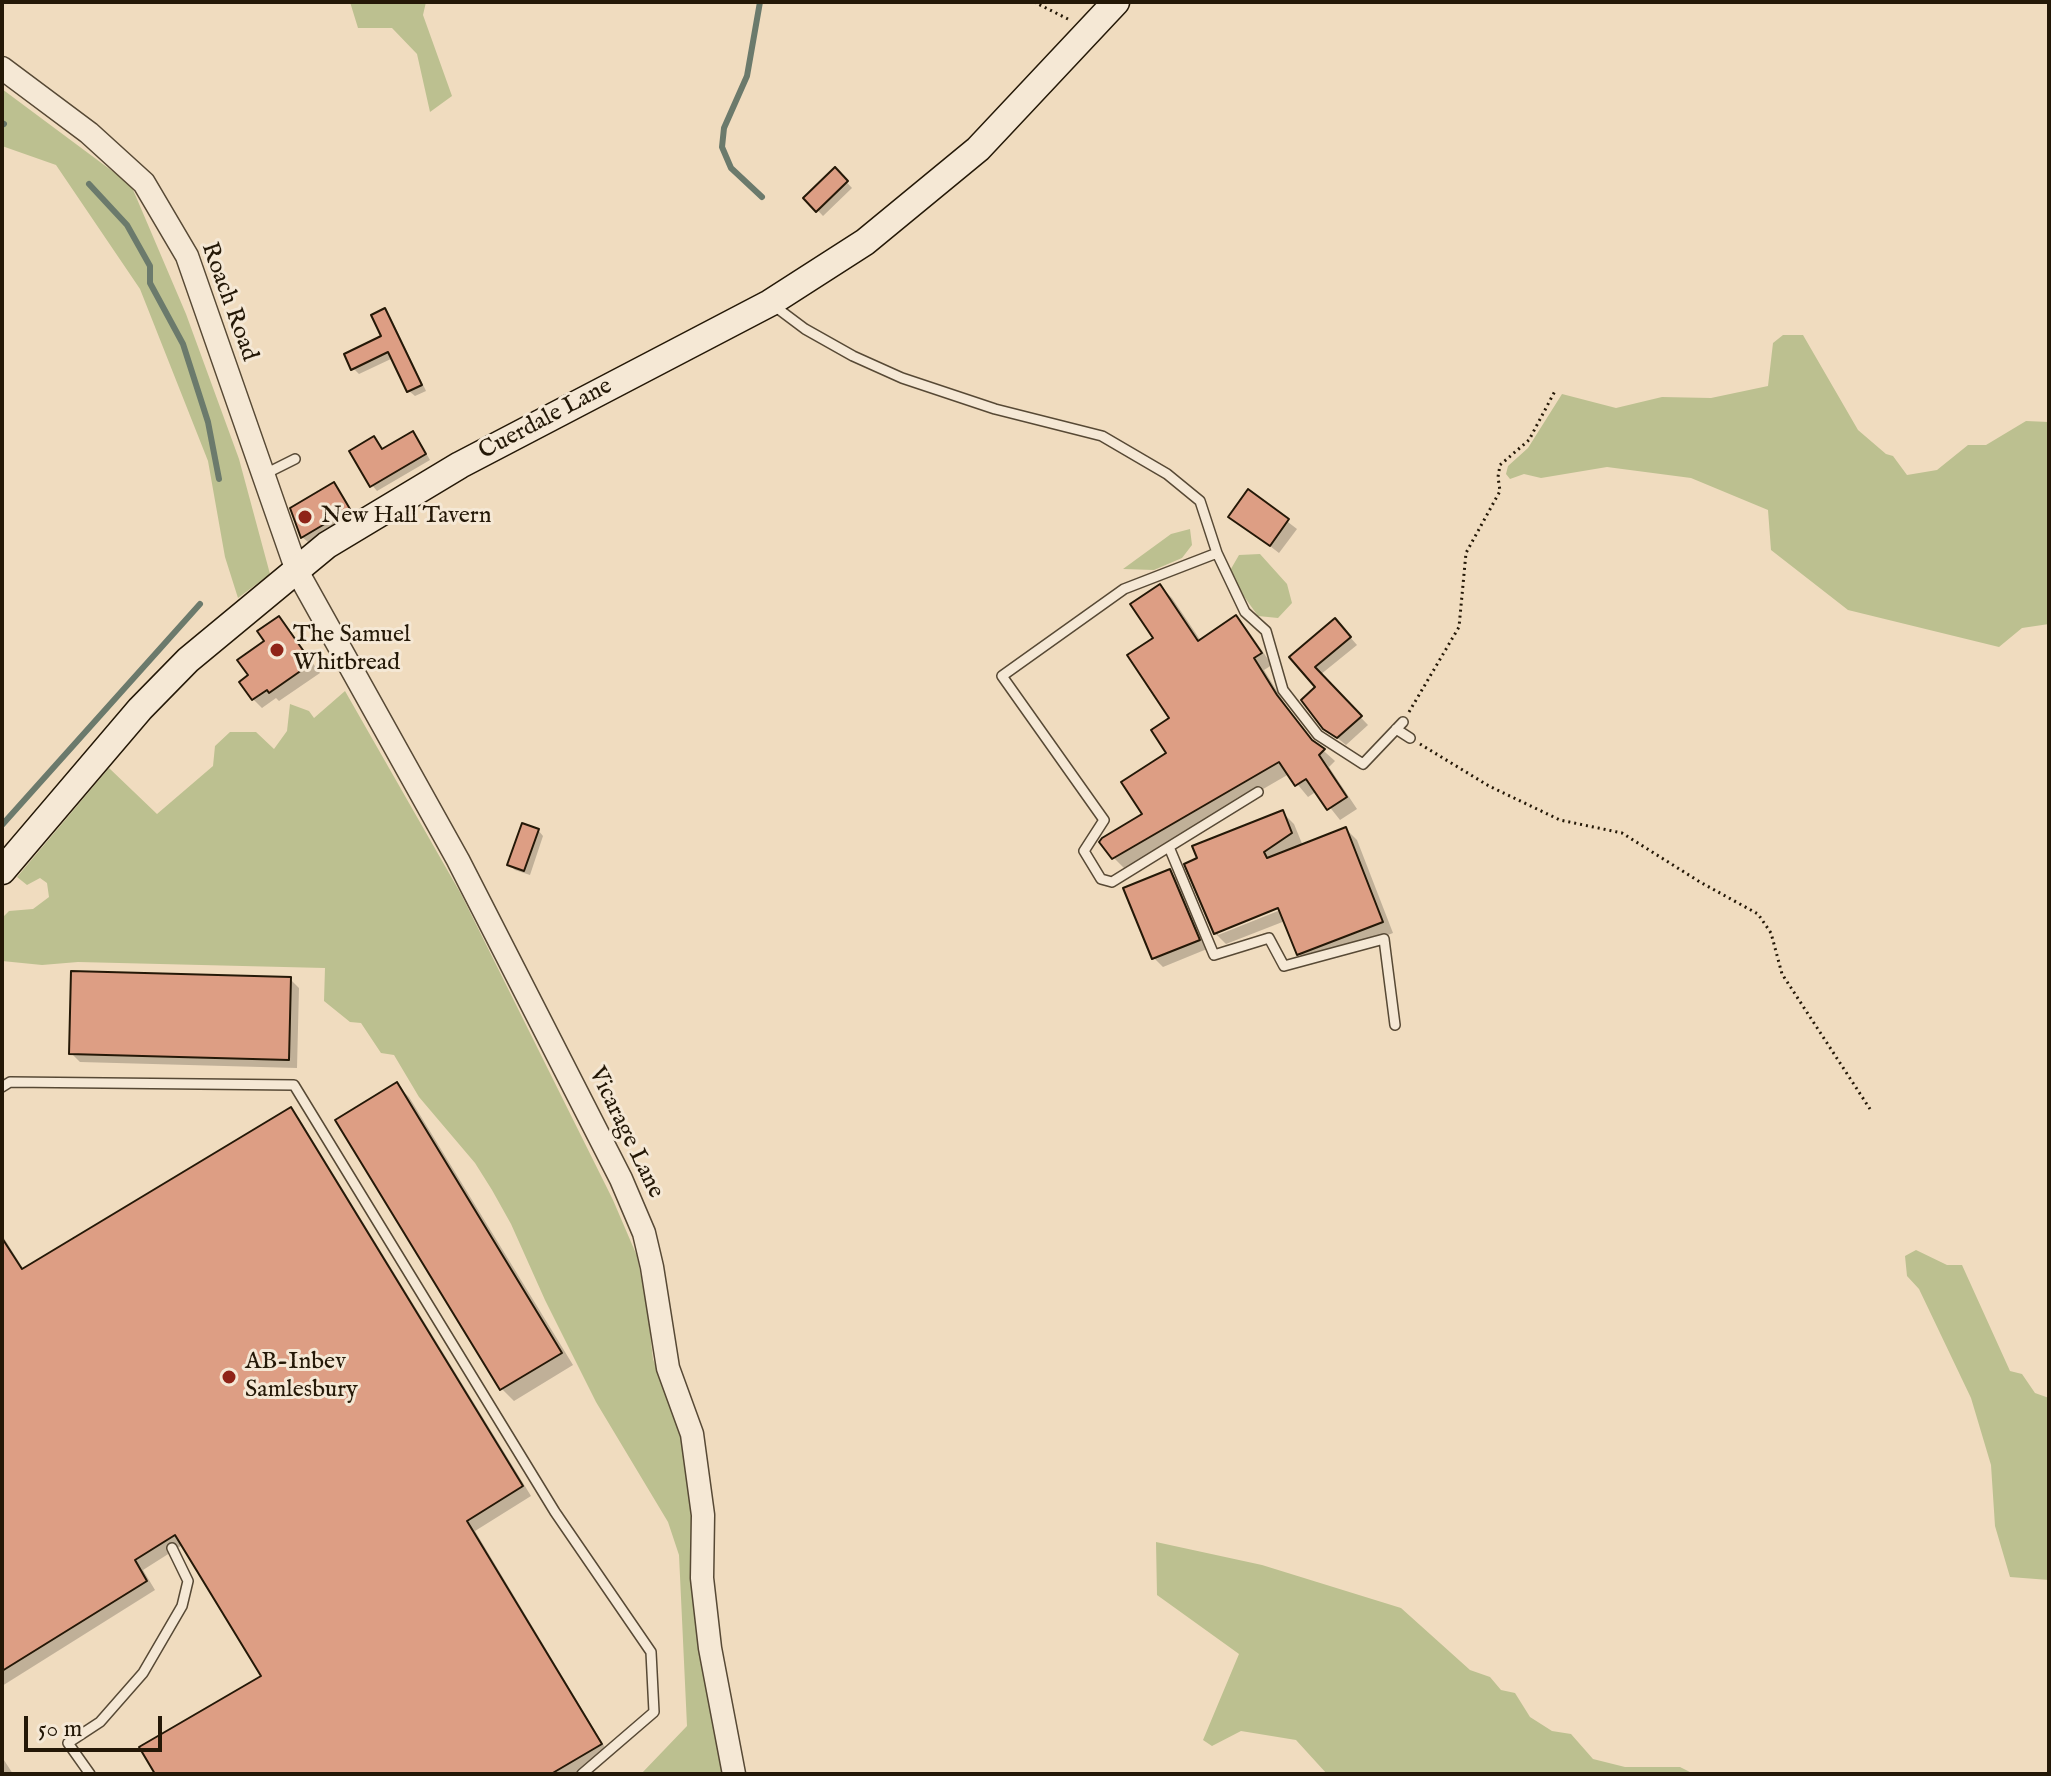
<!DOCTYPE html>
<style>
body{margin:0}
#map{position:relative;width:2051px;height:1776px;overflow:hidden;background:#f0dcbf;font-family:"IM FELL English",serif}
canvas{display:block}
.frame{position:absolute;inset:0;border:4px solid #241807;pointer-events:none}
.scale{position:absolute;left:24px;top:1716px;width:138px;height:36px;box-sizing:border-box;border:4px solid #241807;border-top:0;padding-left:10px;font-size:24px;line-height:28px;white-space:nowrap;color:#241807;-webkit-text-stroke:6px #f5e8d5;paint-order:stroke}
</style>
<div id="map">
<canvas width="2051" height="1776"></canvas>
<div class="frame"></div>
<div class="scale">50 m</div>
</div>
<script>
const context = document.querySelector('canvas').getContext('2d');
context.lineJoin = 'round';
function fill(path, color) { context.fillStyle = color; context.fill(path, 'evenodd'); }
const poly = rows => new Path2D(rows.map(r => 'M' + r).join(''));
function stroke(path, color, width, dash) { context.strokeStyle = color; context.lineWidth = width; context.lineCap = dash ? 'butt' : 'round'; context.setLineDash(dash || []); context.stroke(path); }
function drawText(font, color, halo, rows, align = 'center') {
  context.font = font + ' "IM FELL English",serif'; context.lineWidth = 6; context.setLineDash([]); context.textBaseline = 'middle'; context.strokeStyle = halo; context.fillStyle = color; for (const [text, x, y, turn = 0] of rows) {
    context.save(); context.translate(x, y); context.rotate((+turn || 0) * Math.PI / 180); context.textAlign = isNaN(turn) ? turn : align; if (halo) context.strokeText(text, 0, 0); context.fillText(text, 0, 0); context.restore();
  }
}
fill(poly([
 [350,2,426,2,423,15,452,96,430,112,417,54,392,28,358,28],
 [2,89,131,185,186,314,239,459,270,574,238,598,225,557,208,461,140,289,56,165,2,146],
 [1783,335,1803,335,1858,430,1886,454,1893,456,1907,475,1937,470,1968,445,1986,445,2026,421,2049,422,2049,624,2022,628,1999,647,1848,610,1771,550,1768,510,1691,478,1607,467,1541,478,1524,474,1510,479,1506,474,1508,466,1528,448,1562,394,1616,408,1662,397,1711,398,1768,386,1773,343],
 [1190,529,1192,545,1182,558,1154,570,1123,569,1171,534],
 [1260,554,1287,584,1292,603,1278,618,1258,616,1228,574,1239,555],
 [345,691,461,894,613,1200,637,1256,647,1307,653,1359,679,1430,691,1495,702,1663,722,1774,641,1774,687,1726,679,1555,668,1522,596,1402,545,1300,511,1224,492,1190,475,1163,419,1097,394,1055,381,1053,361,1023,350,1022,324,1001,325,968,78,962,42,965,2,961,2,918,9,911,33,909,49,897,47,883,40,878,27,885,17,877,109,768,157,814,213,766,215,746,230,732,256,732,274,749,287,731,290,704,309,711,314,718],
 [1916,1250,1947,1265,1962,1265,2010,1371,2022,1374,2035,1393,2049,1398,2049,1580,2010,1577,1995,1526,1991,1465,1971,1398,1919,1289,1907,1276,1905,1256],
 [1156,1542,1262,1565,1401,1608,1470,1670,1490,1677,1501,1690,1515,1693,1530,1717,1552,1731,1571,1734,1593,1759,1625,1767,1680,1767,1694,1774,1327,1774,1296,1740,1241,1731,1212,1746,1203,1740,1239,1654,1157,1595]
]), '#bcc090');
fill(poly([
 [835,170,852,188,823,216,806,198],
 [385,311,390,316,426,391,415,396,409,391,393,358,359,374,353,368,383,337],
 [374,438,384,451,418,439,430,460,377,491,372,485],
 [334,485,354,515,308,542,302,537],
 [1249,492,1297,529,1279,553,1231,516],
 [1160,586,1172,598,1201,641,1236,618,1247,629,1272,665,1264,670,1288,709,1317,745,1335,761,1329,767,1357,809,1340,820,1317,791,1308,797,1289,774,1125,869,1114,858,1145,814,1169,753,1172,719,1155,639],
 [279,618,320,673,279,701,276,698,262,708,253,699,251,676],
 [1342,628,1357,645,1320,675,1368,725,1346,745,1325,728,1318,687,1292,657],
 [1283,813,1294,824,1303,846,1346,829,1357,840,1393,933,1310,965,1299,954,1285,921,1226,944,1215,933],
 [1287,903,1288,907,1218,935,1218,930],
 [538,830,543,836,530,875,515,870,509,865],
 [1170,872,1179,881,1207,949,1163,967,1154,958],
 [290,979,299,988,297,1068,80,1062,71,1053],
 [397,1085,409,1097,573,1365,514,1401,502,1389,338,1120],
 [290,1109,299,1118,531,1496,475,1531,609,1754,576,1774,157,1774,263,1676,184,1544,143,1570,155,1590,2,1686,2,1235,24,1270],
 [2,1757,13,1774,2,1774]
]), '#0003');
stroke(poly([
 [760,2,747,76,724,128,722,147,731,168,762,197],
 [2,123,4,124],
 [89,184,127,225,150,266,150,283,183,344,208,422,219,479],
 [2,825,200,604]
]), '#6b7a6c', 6);
const building = poly([
 [835,167,848,181,816,212,803,198,835,167],
 [385,308,422,385,407,392,388,352,351,370,344,354,381,336,371,315,385,308],
 [413,431,426,454,370,487,349,451,374,436,382,449,413,431],
 [334,482,350,509,301,538,290,508,334,482],
 [1248,489,1289,519,1270,546,1228,517,1248,489],
 [1160,584,1198,641,1236,615,1262,653,1254,658,1277,695,1312,740,1325,749,1319,755,1347,797,1327,810,1306,779,1295,786,1279,762,1112,859,1099,842,1102,838,1142,814,1121,782,1166,753,1151,730,1169,718,1127,655,1153,638,1130,604,1160,584],
 [279,616,312,663,269,693,267,690,252,700,239,682,248,675,237,660,264,641,257,631,279,616],
 [1335,618,1351,637,1315,667,1362,716,1337,738,1323,729,1301,700,1315,687,1289,657,1335,618],
 [1283,810,1292,833,1264,852,1267,858,1346,827,1383,922,1297,955,1278,908,1214,934,1184,864,1197,858,1192,846,1283,810],
 [522,823,539,829,524,871,507,865,522,823],
 [1170,869,1200,940,1152,959,1123,888,1170,869],
 [71,971,291,977,289,1060,69,1054,71,971],
 [397,1082,562,1353,500,1390,335,1120,397,1082],
 [291,1107,523,1486,467,1521,602,1744,551,1774,155,1774,139,1747,261,1676,175,1535,135,1560,147,1581,2,1671,2,1238,22,1269,291,1107]
]);
fill(building, '#dd9e84');
stroke(building, '#241807', 2);
const service = poly([
 [773,305,805,329,853,356,902,378,995,409,1102,436,1167,474,1200,501,1217,553,1124,589,1002,676,1104,820,1084,851,1101,879,1112,882,1258,792],
 [265,474,295,459],
 [1217,553,1245,612,1266,631,1283,690,1318,735,1363,764,1403,722],
 [1396,729,1410,738],
 [1169,847,1214,955,1269,938,1284,966,1384,939,1395,1025],
 [2,1087,10,1082,294,1085,555,1512,651,1652,654,1712,582,1774],
 [90,1774,68,1743,100,1722,143,1673,182,1606,188,1581,172,1548]
]);
const tertiary = poly([
 [2,68,89,133,144,183,187,256,297,571,458,860,621,1179,644,1233,652,1267,668,1368,692,1434,703,1515,702,1578,710,1648,734,1774]
]);
const secondary = poly([
 [2,871,140,709,188,660,327,545,460,465,770,303,865,242,978,149,1116,2]
]);
stroke(service, '#574935', 12);
stroke(tertiary, '#574935', 25);
stroke(secondary, '#241807', 29);
stroke(poly([
 [1034,2,1070,20],
 [1409,712,1459,627,1466,553,1500,491,1498,477,1500,465,1529,440,1555,391],
 [1420,744,1489,786,1560,820,1622,833,1700,882,1758,914,1771,933,1782,974,1870,1109]
]), '#241807', 3, [2, 4]);
stroke(service, '#f5e8d5', 9);
stroke(tertiary, '#f5e8d5', 22);
stroke(secondary, '#f5e8d5', 26);
for (const [x, y, r, color] of [
 [305,517,8,"#8f2418"],
 [277,650,8,"#8f2418"],
 [229,1377,8,"#8f2418"]
]) { const dot = new Path2D(); dot.arc(x, y, r, 0, 2 * Math.PI); context.fillStyle = color; context.fill(dot); stroke(dot, '#f5e8d5', 3); }
drawText('24px', '#241807', '#f5e8d5', [
 ["Roach Road",228,302,70],
 ["Cuerdale Lane",546,420,-28],
 ["Vicarage Lane",625,1133,64]
]);
drawText('24px', '#241807', '#f5e8d5', [
 ["New Hall Tavern",321,517],
 ["The Samuel",293,636],
 ["Whitbread",293,664],
 ["AB-Inbev",245,1363],
 ["Samlesbury",245,1391]
], 'left');
</script>
